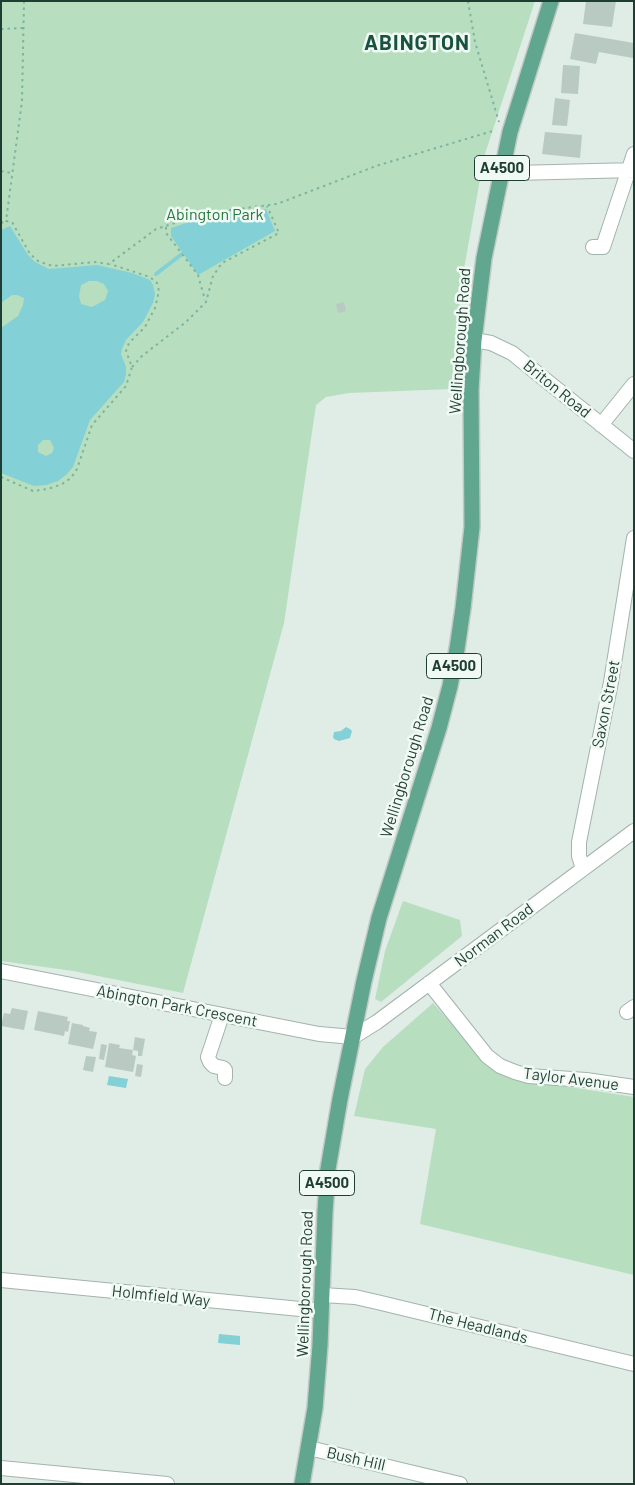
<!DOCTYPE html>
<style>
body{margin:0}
#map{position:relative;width:635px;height:1485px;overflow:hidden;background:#e0ece6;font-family:Barlow,sans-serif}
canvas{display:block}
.frame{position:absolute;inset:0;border:2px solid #1f3e33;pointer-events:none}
</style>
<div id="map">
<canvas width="635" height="1485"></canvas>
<div class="frame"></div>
</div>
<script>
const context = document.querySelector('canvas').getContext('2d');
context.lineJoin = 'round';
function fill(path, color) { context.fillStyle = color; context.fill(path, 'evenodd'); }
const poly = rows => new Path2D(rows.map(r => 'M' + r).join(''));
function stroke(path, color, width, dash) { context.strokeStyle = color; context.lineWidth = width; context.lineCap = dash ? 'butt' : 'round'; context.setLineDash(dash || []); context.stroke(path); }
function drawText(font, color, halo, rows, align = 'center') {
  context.font = font + ' Barlow,sans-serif'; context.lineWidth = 5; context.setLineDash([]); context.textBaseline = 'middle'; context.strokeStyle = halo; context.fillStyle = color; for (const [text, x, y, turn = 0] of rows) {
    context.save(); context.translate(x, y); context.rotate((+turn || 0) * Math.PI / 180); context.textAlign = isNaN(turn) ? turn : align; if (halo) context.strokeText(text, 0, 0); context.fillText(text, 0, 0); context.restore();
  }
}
fill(poly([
 [1,1,535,1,484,157,462,280,451,389,349,393,326,397,316,405,284,623,183,993,73,971,1,961],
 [403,901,460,920,462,936,381,1002,375,999,385,951],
 [433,1003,480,1055,532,1081,634,1097,634,1275,420,1224,436,1129,354,1116,365,1069,383,1047]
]), '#b7dfbf');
fill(poly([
 [266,209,275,231,198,275,171,236,171,228,208,216],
 [10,226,28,255,35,262,49,269,97,265,132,273,150,280,153,285,155,294,153,303,143,322,126,340,122,349,121,354,126,367,126,374,124,382,90,420,73,467,67,474,58,481,46,485,34,486,1,473,1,328,18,316,23,305,24,298,17,295,12,295,1,303,1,230],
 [89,281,97,281,104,284,108,291,105,300,92,307,81,304,79,296,81,285],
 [43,440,50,440,54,448,52,453,46,456,38,452,38,445],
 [346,727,350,729,352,731,350,738,339,741,334,739,333,737,334,732,341,731],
 [109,1076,128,1079,126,1088,107,1085],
 [219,1334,240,1336,240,1345,218,1343]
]), '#83d0d6');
stroke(poly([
 [156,274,182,254]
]), '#83d0d6', 4);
fill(poly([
 [586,1,616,1,612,27,583,24],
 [575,33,634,43,633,58,599,52,596,64,570,59],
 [563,65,580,66,578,94,561,93],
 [555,98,570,100,567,126,552,125],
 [545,132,582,135,580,158,542,154],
 [344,302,346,311,338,313,336,304],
 [12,1008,28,1011,24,1030,1,1026,4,1013,10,1014],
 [38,1011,68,1017,67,1021,70,1021,68,1032,65,1031,64,1036,34,1030],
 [72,1023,83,1025,83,1026,90,1028,89,1031,97,1032,93,1049,68,1044],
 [135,1037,145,1039,142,1056,138,1056,138,1051,133,1050],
 [109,1043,120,1045,119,1048,133,1050,132,1055,136,1056,133,1072,105,1067],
 [101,1044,107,1045,104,1060,99,1059],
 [86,1056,96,1057,93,1072,83,1070],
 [137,1064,143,1065,141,1077,135,1076]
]), '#b8cac1');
const minor = poly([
 [501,171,515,173,634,170],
 [593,247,603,247,634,154],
 [474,340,491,343,512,353,634,451],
 [601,425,634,384],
 [583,869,579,856,579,842,611,682,634,538],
 [1,971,319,1034,353,1037,377,1022,634,831],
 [429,983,487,1056,500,1066,515,1072,529,1076,586,1080,634,1087],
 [627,1012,634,1007],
 [222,1015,208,1057,210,1062,214,1066,223,1068,225,1070,225,1078],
 [1,1280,321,1311],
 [322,1295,355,1297,377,1302,634,1364],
 [309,1448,460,1484],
 [1,1468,167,1484]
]);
const major = poly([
 [302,1484,315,1408,320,1345,325,1212,328,1169,340,1099,364,981,379,918,439,728,450,686,457,649,463,608,472,527,471,390,474,340,484,258,510,132,551,1]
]);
stroke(minor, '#a2b4ad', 16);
stroke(major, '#c0c9c6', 18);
stroke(poly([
 [24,1,22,101,6,221,12,222,30,254,38,261,46,264,53,266,94,262,109,264,156,229,207,213,277,204,376,166,496,130],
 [468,1,475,42,499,122],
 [1,29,23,28],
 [1,171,12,173],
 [1,223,6,221],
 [166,227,166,233,198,275,205,300],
 [132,367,142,356,186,322,206,302,213,276,222,263,279,233,267,206],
 [1,477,33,491,48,489,62,484,71,478,77,469,92,425,126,386,132,367,126,351,129,343,145,327,155,308,159,291,157,283,150,277,110,264]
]), '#7eb39e', 2, [2.5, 4]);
stroke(minor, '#fff', 14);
stroke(major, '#61a68e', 15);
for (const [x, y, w] of [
 [502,168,55],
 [454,666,55],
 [327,1183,55]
]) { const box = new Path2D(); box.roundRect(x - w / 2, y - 12.5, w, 25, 4); context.fillStyle = '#f1f9f4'; context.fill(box); stroke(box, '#1f3e33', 1); }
drawText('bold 15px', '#1f3e33', null, [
 ["A4500",502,168],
 ["A4500",454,666],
 ["A4500",327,1183]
]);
drawText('16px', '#26783f', '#f1f9f4', [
 ["Abington Park",215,215]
]);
drawText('16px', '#1f3e33', '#f1f9f4', [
 ["Wellingborough Road",460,341,-86],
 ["Briton Road",557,389,39],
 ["Saxon Street",606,704,-79],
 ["Wellingborough Road",407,767,-73],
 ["Norman Road",494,935,-37],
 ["Abington Park Crescent",177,1006,11],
 ["Taylor Avenue",571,1079,7],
 ["Wellingborough Road",305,1284,-88],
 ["Holmfield Way",161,1296,6],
 ["The Headlands",478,1326,14],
 ["Bush Hill",356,1459,13]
]);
context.letterSpacing = '1px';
drawText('bold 21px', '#1a5240', '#f1f9f4', [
 ["ABINGTON",417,43]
]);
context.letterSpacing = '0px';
</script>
